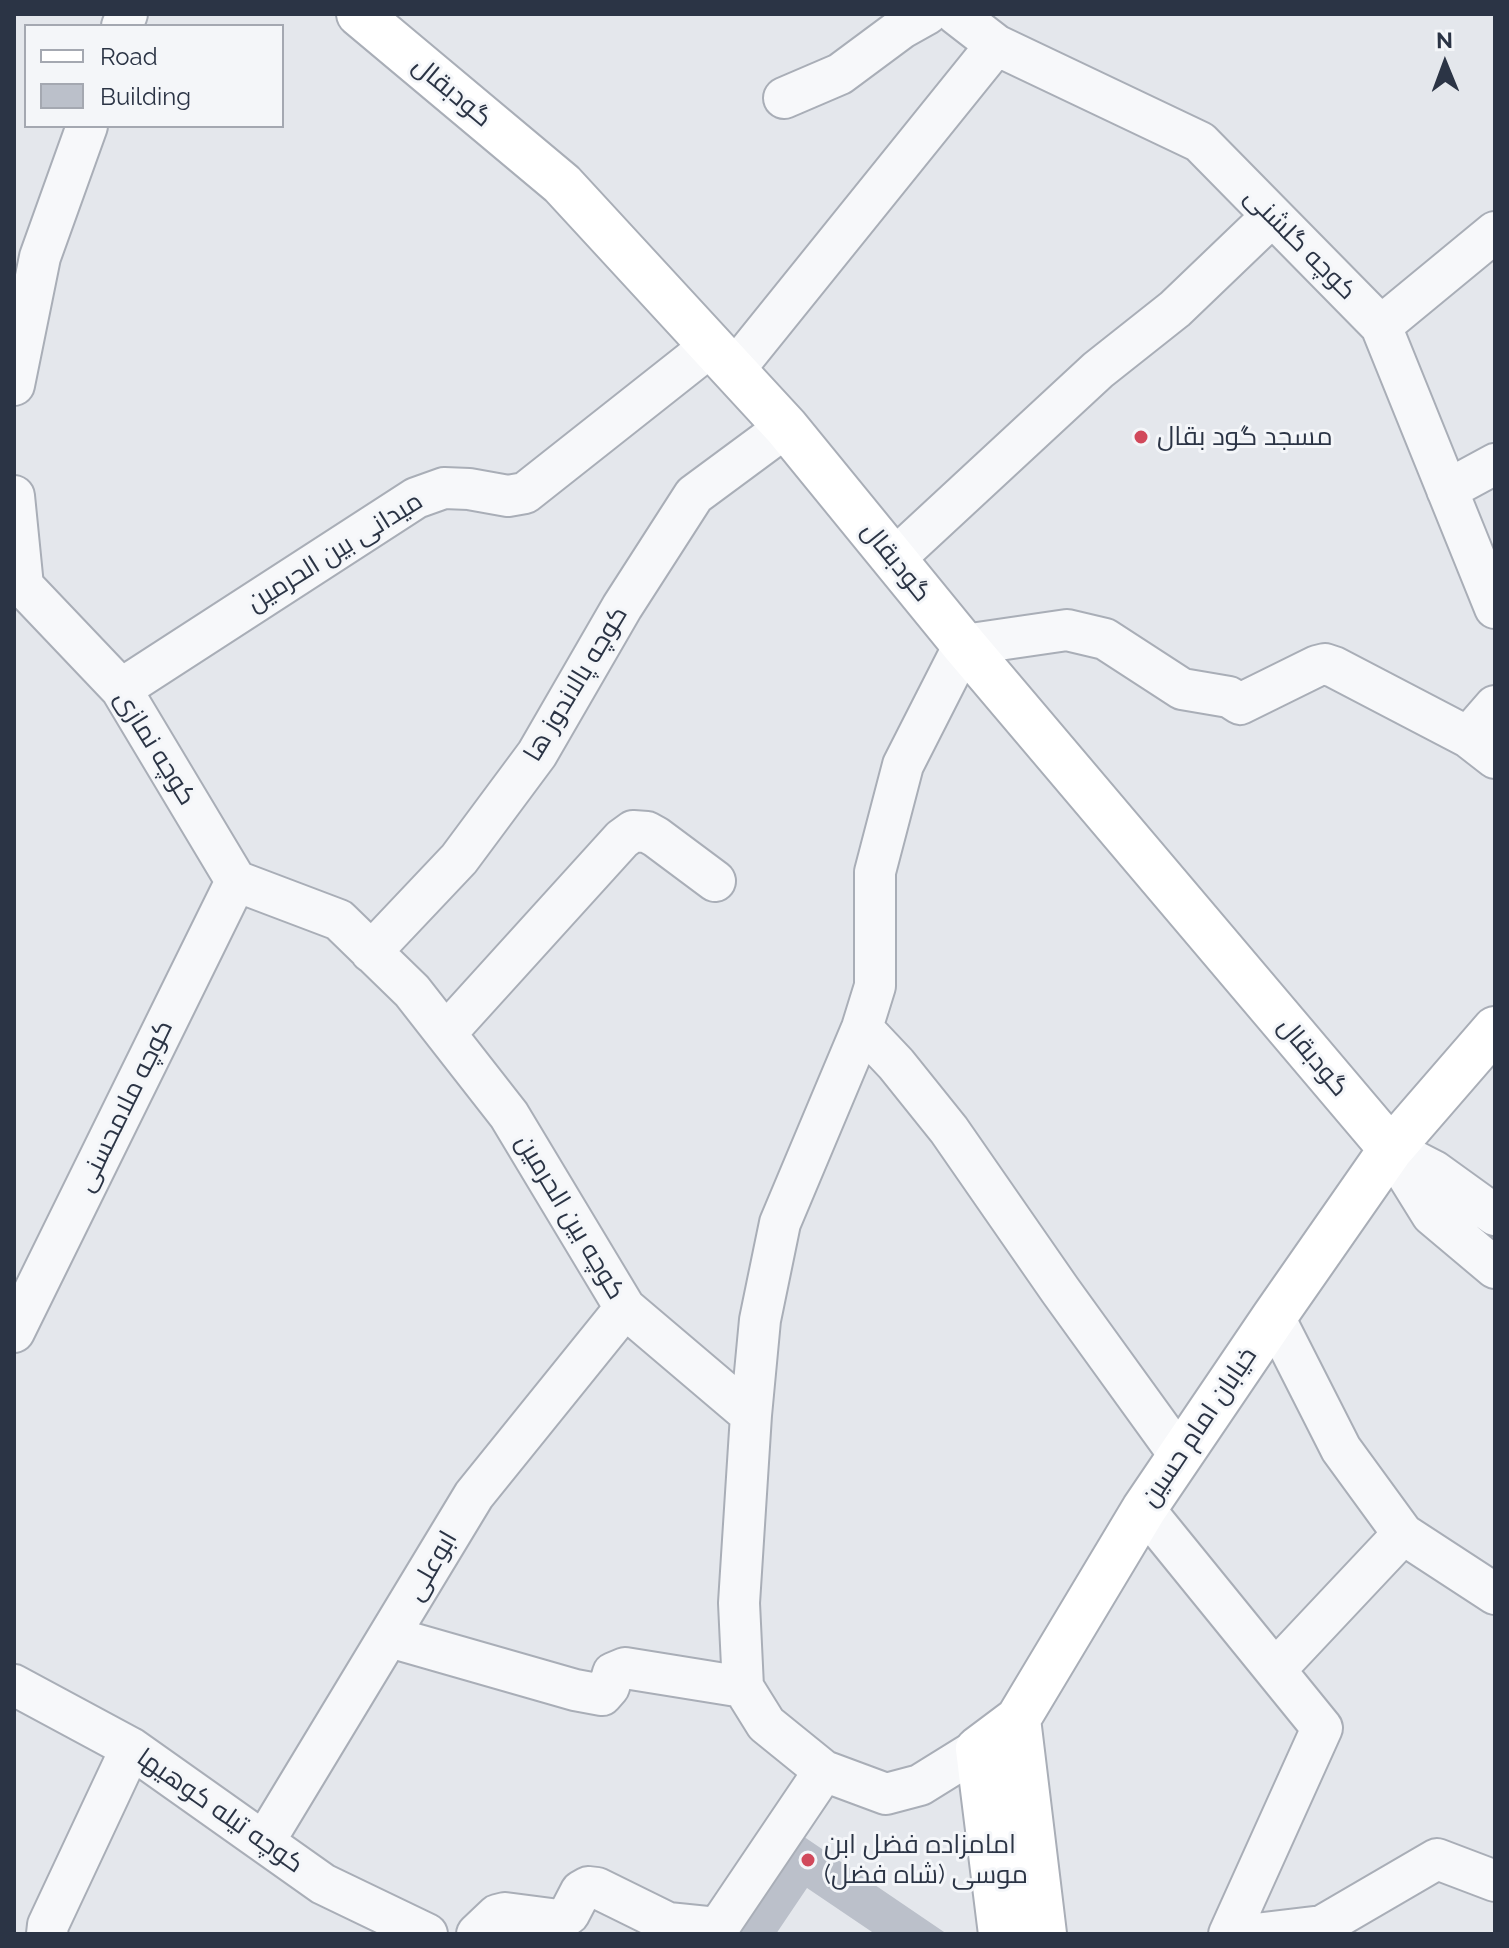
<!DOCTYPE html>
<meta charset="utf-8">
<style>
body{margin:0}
#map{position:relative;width:1509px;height:1948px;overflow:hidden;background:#e4e7ec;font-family:Raleway,sans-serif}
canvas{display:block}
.frame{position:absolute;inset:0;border:16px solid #2b3445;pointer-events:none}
.legend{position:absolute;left:24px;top:24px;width:260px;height:104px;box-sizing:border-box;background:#f4f6f9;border:2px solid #a4a8b1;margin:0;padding:10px 14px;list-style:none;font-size:24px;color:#2b3445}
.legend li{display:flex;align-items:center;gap:16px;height:40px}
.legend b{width:40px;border:2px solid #a4a8b1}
.north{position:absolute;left:1405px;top:24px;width:80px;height:80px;-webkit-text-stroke:6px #f4f6f9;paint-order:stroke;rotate:359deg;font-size:22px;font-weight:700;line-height:32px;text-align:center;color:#2b3445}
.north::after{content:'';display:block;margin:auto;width:28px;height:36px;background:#2b3445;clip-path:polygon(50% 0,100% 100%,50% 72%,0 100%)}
</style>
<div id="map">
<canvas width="1509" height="1948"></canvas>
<div class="frame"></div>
<ul class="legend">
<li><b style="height:10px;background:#fff"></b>Road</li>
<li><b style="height:22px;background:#bbc0ca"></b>Building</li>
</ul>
<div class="north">N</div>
</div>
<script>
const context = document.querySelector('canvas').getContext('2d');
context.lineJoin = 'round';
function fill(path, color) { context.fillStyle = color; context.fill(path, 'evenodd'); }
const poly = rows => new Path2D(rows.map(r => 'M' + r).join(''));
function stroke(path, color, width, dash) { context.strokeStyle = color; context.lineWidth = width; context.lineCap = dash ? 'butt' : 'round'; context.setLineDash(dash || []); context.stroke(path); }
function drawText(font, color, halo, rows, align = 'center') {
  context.font = font + ' Raleway,Cairo,sans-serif'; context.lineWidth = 6; context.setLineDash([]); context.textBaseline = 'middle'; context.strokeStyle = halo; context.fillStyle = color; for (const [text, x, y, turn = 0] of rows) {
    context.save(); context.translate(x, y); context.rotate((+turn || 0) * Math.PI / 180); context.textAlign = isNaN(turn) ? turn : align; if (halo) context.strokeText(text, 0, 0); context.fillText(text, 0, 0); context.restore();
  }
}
fill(poly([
 [797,1832,947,1934,875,1934,807,1888,776,1934,727,1934]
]), '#bbc0ca');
const street = poly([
 [956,14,996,45,1200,142,1381,326,1495,608],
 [122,26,127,14],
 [784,98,840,74,902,28,927,14],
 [1381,326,1495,232],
 [734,370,996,45],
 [14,385,40,257,87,126],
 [1447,490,1495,464],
 [14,496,23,586,121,689,236,881],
 [894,559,1098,370,1175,309,1272,216],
 [121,689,416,498,444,488,469,489,508,496,525,493,711,346],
 [1495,706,1468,737,1495,758],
 [236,881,339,920,412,991,509,1115,625,1308,751,1415,739,1603,743,1687,766,1724,824,1771,886,1794,920,1785,978,1749],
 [371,952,459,859,537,754,622,607,694,495,786,427],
 [862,1028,896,1064,949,1130,1060,1290,1180,1456],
 [446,1033,622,839,633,831,647,832,656,837,715,881],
 [1391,1149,1432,1215,1495,1268],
 [1395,1151,1434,1171,1495,1215],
 [1274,1317,1341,1449,1403,1534,1495,1594],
 [14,1332,236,881],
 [751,1415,760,1320,780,1223,862,1028,875,986,875,872,903,765,964,645,1067,630,1105,639,1182,689,1229,697,1240,704,1317,666,1325,664,1334,667,1468,737],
 [1144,1509,1322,1728,1229,1934],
 [390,1637,575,1690,602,1695,609,1687,613,1673,625,1668,743,1687],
 [1275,1670,1403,1534],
 [14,1685,131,1748,323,1884,427,1934],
 [264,1842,474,1495,625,1308],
 [47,1934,48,1925,131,1748],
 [477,1934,497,1915,505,1913,559,1920,569,1914,581,1891,588,1887,597,1888,668,1923,717,1928],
 [714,1934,824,1771],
 [1255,1934,1322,1926,1437,1859,1495,1881]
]);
const secondary = poly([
 [359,14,562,184,786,427,964,645,1391,1149],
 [1018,1719,1044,1934],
 [1001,1934,978,1749,1018,1719,1144,1509,1274,1317,1391,1149,1495,1029]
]);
stroke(street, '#a9aeb7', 44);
stroke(secondary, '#a9aeb7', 48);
stroke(street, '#f7f8fa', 40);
stroke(secondary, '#fff', 44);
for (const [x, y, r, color] of [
 [1141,437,8,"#d1495b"],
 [808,1860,8,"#d1495b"]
]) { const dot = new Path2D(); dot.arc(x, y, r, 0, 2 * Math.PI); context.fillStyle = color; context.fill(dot); stroke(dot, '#f4f6f9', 3); }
drawText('26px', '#2b3445', '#f4f6f9', [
 ["گودبقال",452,92,40],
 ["کوچه گلشنی",1300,244,45],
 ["میدانی بین الحرمین",335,552,-32],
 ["گودبقال",896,562,51],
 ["کوچه پالاندوز ها",576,684,-59],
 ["کوچه نمازی",155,748,58],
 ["گودبقال",1313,1057,50],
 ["کوچه ملامحسنی",125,1106,-64],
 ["کوچه بین الحرمین",570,1217,59],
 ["خیابان امام حسین",1199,1427,-56],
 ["ابوعلی",432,1566,-60],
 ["کوچه تیله کوهیها",220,1811,35]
]);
drawText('26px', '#2b3445', '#f4f6f9', [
 ["مسجد گود بقال",1157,437],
 ["امامزاده فضل ابن",824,1845],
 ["موسی (شاه فضل)",824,1875]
], 'left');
</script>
